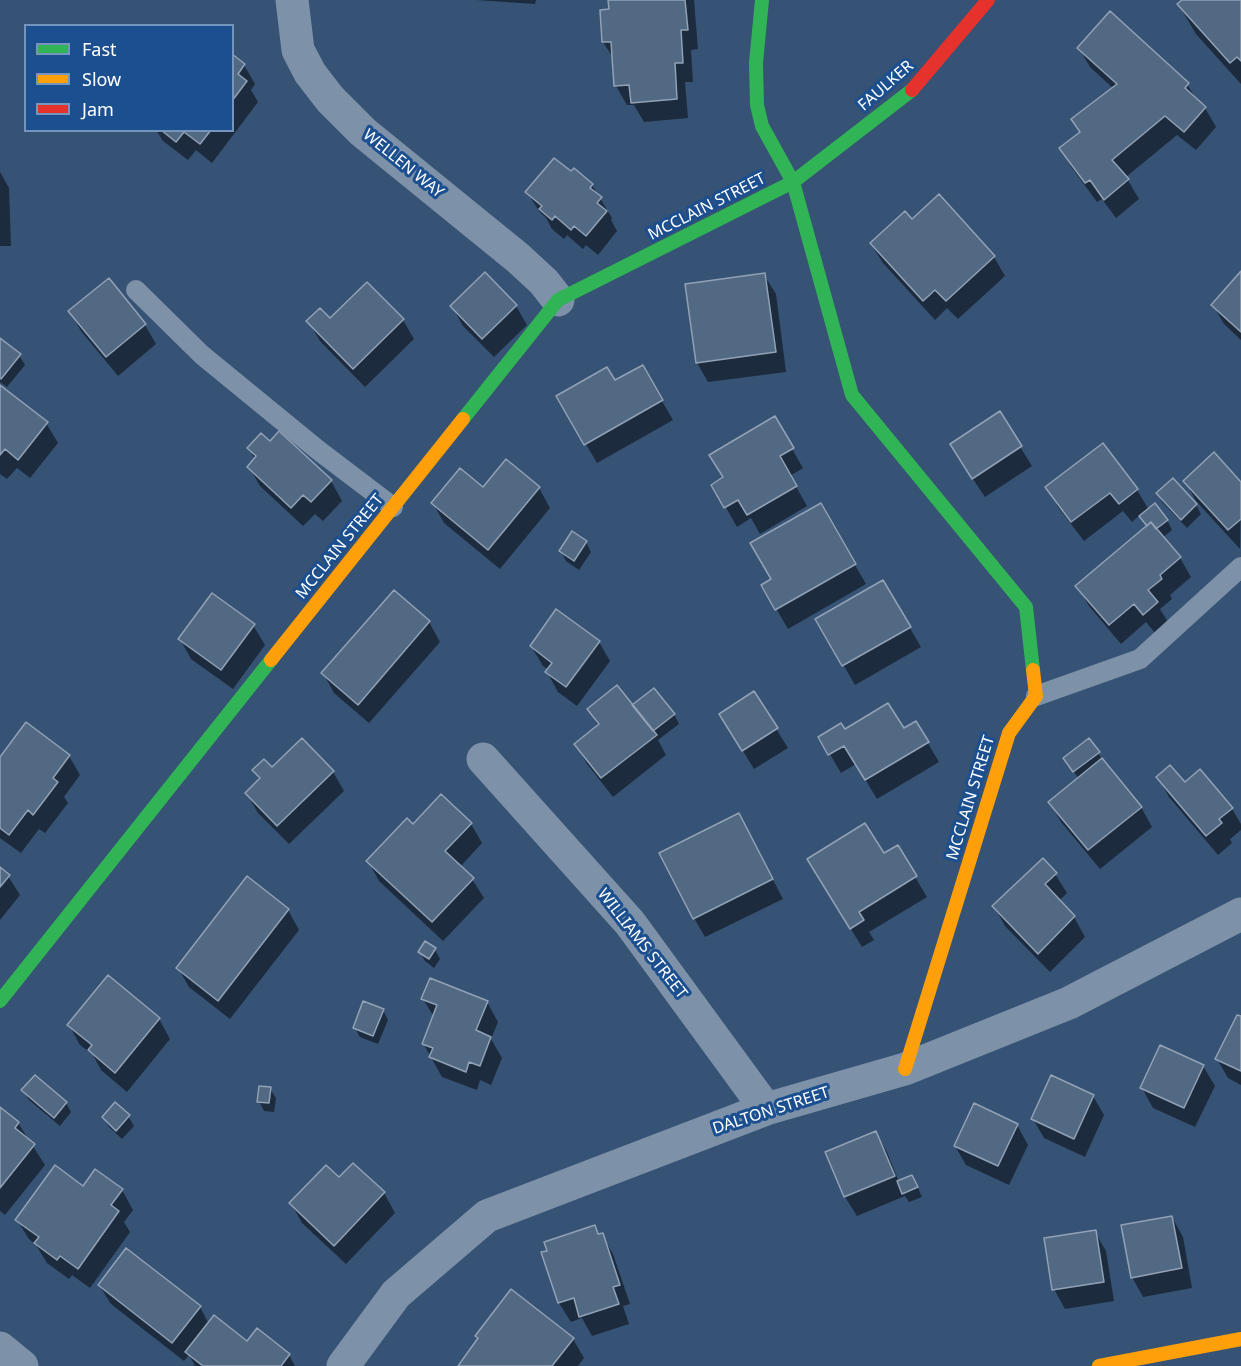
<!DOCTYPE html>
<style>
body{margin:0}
#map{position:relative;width:1241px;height:1366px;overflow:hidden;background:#365274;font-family:"Noto Sans",sans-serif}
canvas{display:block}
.legend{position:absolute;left:24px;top:24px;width:210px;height:108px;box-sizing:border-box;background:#1b4f8f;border:2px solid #7695bc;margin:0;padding:8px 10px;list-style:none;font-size:18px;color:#fff}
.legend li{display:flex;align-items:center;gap:12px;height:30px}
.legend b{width:30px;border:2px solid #7695bc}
</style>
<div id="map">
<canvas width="1241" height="1366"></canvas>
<ul class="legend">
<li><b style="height:8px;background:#30b455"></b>Fast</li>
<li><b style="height:8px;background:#ff9f0a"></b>Slow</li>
<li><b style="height:8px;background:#e5322d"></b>Jam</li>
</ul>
</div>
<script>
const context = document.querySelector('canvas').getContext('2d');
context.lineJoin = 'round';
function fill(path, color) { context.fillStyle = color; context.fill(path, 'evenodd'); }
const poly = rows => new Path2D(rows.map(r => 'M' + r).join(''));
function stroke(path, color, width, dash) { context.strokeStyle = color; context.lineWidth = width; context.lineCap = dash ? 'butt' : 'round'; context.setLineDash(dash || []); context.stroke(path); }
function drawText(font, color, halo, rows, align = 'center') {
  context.font = font + ' "Noto Sans",sans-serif'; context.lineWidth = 6; context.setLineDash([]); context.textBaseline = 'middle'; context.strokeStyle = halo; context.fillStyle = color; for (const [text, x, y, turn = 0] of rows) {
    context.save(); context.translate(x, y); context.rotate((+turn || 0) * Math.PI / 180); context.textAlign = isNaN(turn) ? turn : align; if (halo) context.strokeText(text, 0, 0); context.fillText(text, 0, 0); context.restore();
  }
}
fill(poly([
 [476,0,536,0,535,4],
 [610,0,694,0,698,49,691,50,693,82,685,82,688,118,644,122,634,105,627,105,616,86,614,59,603,42,611,11],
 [1184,0,1241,0,1241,84,1196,34,1179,5],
 [1079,48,1187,84,1196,99,1205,108,1216,127,1196,150,1177,135,1126,177,1139,199,1116,218,1102,199,1097,202,1072,168,1060,148,1081,133,1114,89,1090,67],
 [232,56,244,65,255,84,251,90,258,102,212,163,196,150,188,160,163,141,156,130,232,130],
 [0,172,9,188,11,246,0,246],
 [592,185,612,218,611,220,617,231,598,255,586,245,583,249,567,235,564,239,552,229,546,218,539,211,527,192],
 [912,221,994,257,1005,276,958,319,947,308,935,320,883,263,871,244],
 [1241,273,1241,340,1224,324,1213,305],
 [764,275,776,294,786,372,708,382,697,363],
 [109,280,145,325,156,344,118,376,81,331,70,312],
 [452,306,516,306,527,325,494,357,463,326],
 [330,320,403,320,414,339,365,387,320,341,308,321],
 [0,340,19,355,25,365,7,387,0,382],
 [642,367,673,420,597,463,558,397,615,382],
 [0,387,46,423,58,443,30,478,17,468,7,479,0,474],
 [999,413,1032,466,985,497,963,464],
 [774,418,803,468,790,476,807,506,760,534,751,518,737,527,713,485,725,478],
 [279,434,331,481,342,501,323,521,315,514,303,526,260,486,249,467,255,460,249,448,270,443],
 [506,462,539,488,550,508,500,569,444,523,433,503,483,489],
 [1185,481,1241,484,1240,549,1196,501],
 [1047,488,1137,490,1149,510,1167,520,1172,530,1162,538,1180,558,1191,577,1170,595,1172,599,1160,609,1168,622,1155,633,1146,622,1121,644,1089,606,1077,586,1147,527,1140,515,1132,522,1123,511,1084,541,1058,507],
 [1157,494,1196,505,1201,514,1187,528,1163,503],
 [820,505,866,584,788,629,763,586,773,580],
 [586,542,591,552,579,570,566,561,561,551],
 [883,582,921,647,855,685,817,619],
 [429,622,440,642,369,723,334,693,323,673],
 [253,625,265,645,233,689,191,659,180,639],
 [599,642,610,661,577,706,558,692,547,672,549,670,543,666,531,646],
 [754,693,788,748,754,769,732,733],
 [633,707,674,714,679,724,658,740,666,755,613,797,587,764,576,744,598,726,589,710],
 [916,723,939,762,877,799,856,764,841,773,820,737,844,732,903,731],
 [1098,753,1104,762,1141,807,1152,827,1100,869,1061,822,1050,803,1079,779,1065,759],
 [69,756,80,775,64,797,68,803,45,833,39,829,21,853,0,838,0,760],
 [272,769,333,772,344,791,289,844,258,813,247,794,260,781,254,770],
 [1158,777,1185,784,1232,809,1241,824,1241,830,1230,839,1232,843,1218,855,1169,797],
 [739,815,783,899,705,937,694,918],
 [471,824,482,843,460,867,472,879,484,898,443,941,379,881,368,861,413,826],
 [897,847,927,897,869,932,874,940,862,947,820,879,884,855],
 [0,869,8,876,20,895,0,920],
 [1055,874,1067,893,1059,901,1074,917,1085,937,1050,972,1005,926,994,906],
 [288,910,299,930,230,1019,189,987,178,968],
 [435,950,440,959,434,968,425,961,420,952],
 [423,999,487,1002,498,1022,491,1039,502,1058,491,1085,480,1080,477,1090,442,1077,423,1043,434,1017],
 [383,1010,388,1020,378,1044,360,1037,355,1028],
 [1241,1018,1241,1085,1228,1078,1217,1059],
 [159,1019,170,1039,127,1092,101,1070,93,1055,80,1045,69,1025],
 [1203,1066,1215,1086,1195,1127,1153,1108,1142,1088],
 [270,1089,276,1098,274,1112,264,1111,259,1101],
 [23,1090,66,1103,71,1112,60,1126,29,1100],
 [1093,1096,1104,1115,1085,1157,1044,1138,1033,1119],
 [0,1109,18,1123,45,1165,5,1215,0,1211],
 [128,1116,134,1126,122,1139,109,1127,103,1117],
 [1017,1125,1028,1145,1009,1185,966,1165,955,1146],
 [875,1132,887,1152,899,1182,917,1186,922,1197,909,1202,905,1196,857,1216,845,1197,827,1153],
 [339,1180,384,1193,395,1213,346,1264,302,1223,291,1203],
 [83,1188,122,1190,133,1210,124,1222,130,1232,90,1288,72,1275,69,1279,47,1263,36,1245,29,1239,17,1220],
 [1172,1217,1183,1237,1192,1288,1143,1297,1132,1277],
 [594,1227,599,1236,602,1235,613,1254,630,1304,623,1306,629,1324,592,1336,582,1318,571,1322,559,1303,543,1254],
 [1095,1232,1106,1251,1114,1301,1065,1309,1054,1289],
 [99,1285,200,1307,209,1324,247,1343,289,1355,295,1366,195,1366,189,1355,184,1361,111,1304],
 [477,1336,573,1339,584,1358,578,1366,460,1366,479,1340]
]), '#0007');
const building = poly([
 [608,0,685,0,688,30,681,30,683,63,675,63,677,99,631,103,629,85,614,86,611,42,602,42,600,10,609,9,608,0],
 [1182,0,1241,0,1241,61,1237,57,1230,63,1177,4,1182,0],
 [1110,11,1189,83,1185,88,1206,107,1184,132,1165,116,1112,160,1129,179,1104,200,1090,180,1085,183,1059,148,1080,132,1071,119,1117,84,1077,48,1110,11],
 [232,54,245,64,238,74,247,81,232,101,232,54],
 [161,130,211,130,200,144,184,132,176,142,161,130],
 [554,158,571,171,574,168,593,184,590,188,602,197,597,203,607,211,586,236,574,226,571,230,555,216,552,220,539,209,542,206,525,192,554,158],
 [939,194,995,256,946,301,935,290,923,301,870,243,905,211,912,219,939,194],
 [1241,271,1241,332,1211,305,1241,271],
 [485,272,517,305,482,339,450,306,485,272],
 [765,273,776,352,696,363,685,284,765,273],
 [109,278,146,324,106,357,68,311,109,278],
 [367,282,404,319,353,369,306,321,320,308,330,318,367,282],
 [0,338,21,354,1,379,0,378,0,338],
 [643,365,663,400,584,445,556,396,607,367,615,380,643,365],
 [0,385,48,422,18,460,5,449,0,455,0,385],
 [1000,411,1022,446,972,479,950,444,1000,411],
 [775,416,794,448,780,456,797,486,747,515,738,500,724,508,711,485,723,477,709,455,775,416],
 [279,431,332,480,311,502,303,495,291,508,247,467,256,456,247,448,261,433,270,441,279,431],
 [1103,443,1138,489,1119,504,1110,493,1071,522,1045,487,1103,443],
 [1214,452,1241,482,1241,519,1228,530,1183,481,1214,452],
 [506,459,540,487,488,550,431,503,460,468,483,487,506,459],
 [1173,478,1197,504,1181,520,1156,493,1173,478],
 [821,503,856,564,775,610,761,585,771,579,750,543,821,503],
 [1155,503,1168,520,1156,529,1151,522,1147,526,1139,516,1155,503],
 [1151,522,1181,557,1160,575,1162,579,1148,590,1158,602,1143,615,1134,604,1109,625,1075,586,1151,522],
 [572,531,587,541,574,561,559,551,572,531],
 [883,580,911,627,842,666,815,619,883,580],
 [394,590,430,621,358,705,321,673,394,590],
 [212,593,255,624,221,670,178,639,212,593],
 [556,609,600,641,566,687,545,672,552,663,530,646,556,609],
 [617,685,657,735,601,778,574,744,599,724,587,709,617,685],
 [654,688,675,714,653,731,632,705,654,688],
 [754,691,778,728,742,751,719,714,754,691],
 [888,703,904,728,916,721,929,742,865,780,844,746,828,755,818,737,841,723,845,729,888,703],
 [26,722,70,755,53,778,58,782,33,815,28,810,9,835,0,828,0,757,26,722],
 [302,738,334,771,277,826,245,793,260,778,252,770,264,759,272,767,302,738],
 [1089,738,1100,752,1073,772,1063,758,1089,738],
 [1102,758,1142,807,1088,850,1048,802,1102,758],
 [1170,765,1185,782,1200,769,1233,808,1219,819,1222,823,1206,836,1156,777,1170,765],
 [441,794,472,823,445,851,474,878,432,922,366,861,407,818,413,824,441,794],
 [739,813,773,879,693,919,659,853,739,813],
 [865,823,884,853,898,845,917,876,859,912,864,920,850,929,807,859,865,823],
 [1043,858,1057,873,1045,884,1075,916,1038,954,992,906,1043,858],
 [0,867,10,875,0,887,0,867],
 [247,876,289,909,218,1001,176,968,247,876],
 [425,941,436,948,429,959,418,952,425,941],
 [108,975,160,1018,115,1073,88,1050,92,1045,67,1025,108,975],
 [430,978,488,1001,476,1030,491,1037,480,1066,469,1062,466,1072,429,1057,433,1048,422,1044,437,1005,421,999,430,978],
 [363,1001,384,1009,373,1036,353,1028,363,1001],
 [1237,1015,1241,1016,1241,1071,1215,1059,1237,1015],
 [1160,1045,1204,1065,1184,1108,1140,1088,1160,1045],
 [35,1075,67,1102,54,1118,21,1090,35,1075],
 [1051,1075,1094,1095,1074,1139,1031,1119,1051,1075],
 [259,1086,271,1087,269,1103,257,1102,259,1086],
 [115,1102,130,1115,116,1131,102,1117,115,1102],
 [974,1103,1018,1124,998,1166,954,1146,974,1103],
 [0,1107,19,1122,15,1128,35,1144,0,1188,0,1107],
 [876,1131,895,1176,844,1197,825,1152,876,1131],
 [353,1163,385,1192,334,1246,289,1203,326,1165,339,1177,353,1163],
 [55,1165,83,1186,95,1169,123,1189,111,1205,119,1211,78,1269,60,1256,57,1260,34,1243,39,1237,15,1220,55,1165],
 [912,1175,918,1187,902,1194,897,1181,912,1175],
 [1172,1216,1182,1268,1131,1278,1121,1225,1172,1216],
 [595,1225,598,1234,603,1233,620,1285,613,1287,619,1304,579,1317,574,1298,558,1303,541,1252,547,1251,544,1242,595,1225],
 [1096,1230,1104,1282,1052,1290,1044,1238,1096,1230],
 [126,1248,201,1306,172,1343,98,1285,126,1248],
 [511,1289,574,1338,552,1366,458,1366,478,1338,475,1336,511,1289],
 [214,1315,247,1341,257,1328,290,1354,281,1366,203,1366,185,1352,214,1315]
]);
fill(building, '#526984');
stroke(building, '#92a2b6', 1.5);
stroke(poly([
 [136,290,202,355,318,450,393,507],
 [1036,696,1140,659,1241,567]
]), '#7d92a8', 20);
stroke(poly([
 [292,0,298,50,310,73,330,99,363,132,518,258,544,282,558,300],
 [483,759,630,923,766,1109],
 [0,1348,22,1366],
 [343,1366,396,1294,487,1216,766,1109,905,1069,1069,1003,1241,914]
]), '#7d92a8', 33);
stroke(poly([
 [762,0,756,63,757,105,762,126,793,182,852,395,1026,607,1033,670],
 [463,419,558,300,793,182,912,90],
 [0,1001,271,660]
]), '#30b455', 14);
stroke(poly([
 [271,660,463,419],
 [905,1069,1009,733,1036,696,1033,670],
 [1099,1366,1241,1339]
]), '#ff9f0a', 14);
stroke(poly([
 [912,90,988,0]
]), '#e5322d', 14);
drawText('16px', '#fff', '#1b4f8f', [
 ["FAULKER",886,86,-41],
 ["WELLEN WAY",403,164,39],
 ["MCCLAIN STREET",707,207,-27],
 ["MCCLAIN STREET",340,547,-51],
 ["MCCLAIN STREET",971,798,-73],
 ["WILLIAMS STREET",642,944,52],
 ["DALTON STREET",771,1111,-18]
]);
</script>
